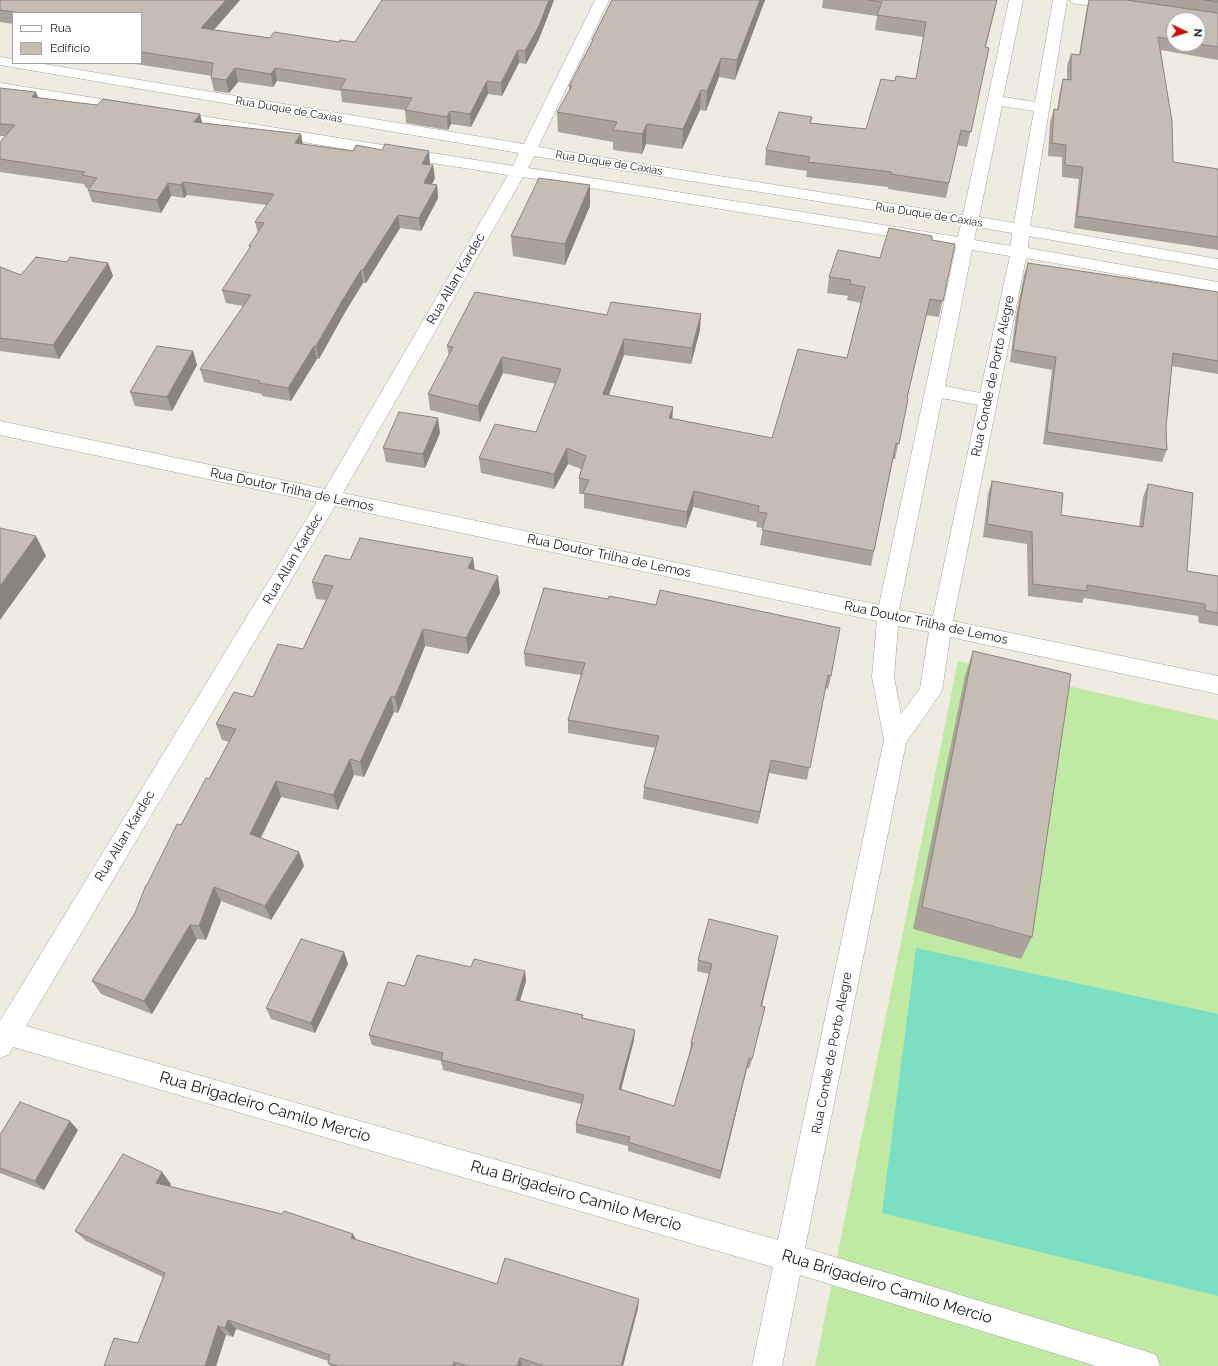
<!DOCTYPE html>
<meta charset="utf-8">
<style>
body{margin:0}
#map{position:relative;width:1218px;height:1366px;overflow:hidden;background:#eeebe1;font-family:Raleway,sans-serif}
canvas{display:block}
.legend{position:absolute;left:12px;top:12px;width:130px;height:52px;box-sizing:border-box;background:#fff;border:1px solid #a4a4a4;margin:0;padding:5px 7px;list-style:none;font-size:12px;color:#1c1c1c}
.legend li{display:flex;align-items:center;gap:8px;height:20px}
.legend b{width:20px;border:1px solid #a4a4a4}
.north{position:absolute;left:1166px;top:12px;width:40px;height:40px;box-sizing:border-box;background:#fff;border:1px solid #a4a4a4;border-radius:50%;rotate:94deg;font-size:11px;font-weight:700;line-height:16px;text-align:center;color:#1c1c1c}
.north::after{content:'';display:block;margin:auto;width:14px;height:18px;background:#c71200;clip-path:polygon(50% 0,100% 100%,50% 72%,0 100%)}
</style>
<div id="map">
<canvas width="1218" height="1366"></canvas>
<ul class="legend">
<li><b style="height:5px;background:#fff"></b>Rua</li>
<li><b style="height:11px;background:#c5bdb4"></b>Edifício</li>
</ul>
<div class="north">N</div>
</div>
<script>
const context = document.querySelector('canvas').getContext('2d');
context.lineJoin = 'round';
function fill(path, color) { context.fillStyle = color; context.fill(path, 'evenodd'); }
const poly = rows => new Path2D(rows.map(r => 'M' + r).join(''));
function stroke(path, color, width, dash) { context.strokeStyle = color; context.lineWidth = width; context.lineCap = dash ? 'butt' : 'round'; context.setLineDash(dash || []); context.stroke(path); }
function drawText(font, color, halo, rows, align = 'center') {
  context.font = font + ' Raleway,sans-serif'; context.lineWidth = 3; context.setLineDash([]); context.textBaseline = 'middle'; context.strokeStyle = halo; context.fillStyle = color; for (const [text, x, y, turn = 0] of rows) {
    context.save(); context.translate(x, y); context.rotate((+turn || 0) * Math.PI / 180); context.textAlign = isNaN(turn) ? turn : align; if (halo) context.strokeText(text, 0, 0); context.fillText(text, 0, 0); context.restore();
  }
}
fill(poly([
 [958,661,1218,720,1218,1366,815,1366]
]), '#c0eaa4');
fill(poly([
 [916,948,1218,1014,1218,1296,882,1213]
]), '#7be0c3');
const minor = poly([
 [595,0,609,0,538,147,963,215,1009,0,1023,0,1003,97,1035,102,1053,0,1067,0,1030,226,1218,259,1218,269,1029,236,1028,248,1218,282,1218,292,1026,258,953,621,1218,676,1218,694,950,637,942,691,906,743,805,1248,1145,1351,1156,1355,1160,1366,1096,1366,800,1275,782,1366,752,1366,773,1267,13,1047,9,1054,0,1058,0,1021,317,502,0,435,0,421,325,489,508,175,171,121,166,119,163,116,166,113,171,111,513,166,519,153,0,65,0,57,13,59,13,63,38,63,524,144,595,0],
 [1002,106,1034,111,1014,223,979,217,1002,106],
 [534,156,961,224,958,237,528,168,534,156],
 [523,177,956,247,879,605,343,493,523,177],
 [977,227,1012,233,1011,246,974,240,977,227],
 [972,250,1010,256,980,393,945,386,972,250],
 [942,398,978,405,933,616,899,610,942,398],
 [335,506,877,621,872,677,884,740,778,1240,26,1026,335,506],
 [898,626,929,632,920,689,901,714,894,677,898,626],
 [1070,0,1106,0,1123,3,1125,6,1123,9,1118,10,1077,4,1072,3,1070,0],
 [0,83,127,103,132,105,135,108,132,111,127,113,0,93,0,83]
]);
stroke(minor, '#a3a3a3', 1);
fill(minor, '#fff');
fill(poly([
 [0,0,240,0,214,30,270,38,339,42,355,42,382,0,554,0,539,39,526,64,519,63,502,96,488,94,471,127,451,124,448,130,406,123,405,110,342,102,341,91,277,81,273,87,238,82,229,93,214,91,211,78,212,76,130,63,141,63,141,13,13,13,13,24,0,22],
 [612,0,765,0,735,80,719,77,706,111,700,110,682,149,646,144,642,154,613,150,613,142,558,132,557,112,569,92,569,86,592,43,592,40],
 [823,0,997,0,986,47,989,48,967,147,957,145,946,198,888,189,888,187,806,177,807,171,765,165,766,150,811,123,866,129,895,81,916,79,924,37,875,30,877,16,822,8],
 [1089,0,1218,0,1218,60,1161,50,1173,162,1218,169,1218,250,1074,228,1079,179,1062,177,1062,157,1048,156,1050,122,1054,109,1057,110,1060,91,1063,79,1067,79,1067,66,1071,54,1079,55,1087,7],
 [1174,20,1198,20,1198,44,1174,44],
 [0,88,38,98,97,105,200,114,202,123,301,134,303,144,430,164,430,165,435,178,432,184,437,185,438,198,421,231,400,228,366,283,363,283,344,314,319,359,317,359,291,401,262,396,262,394,204,382,200,369,243,306,226,303,222,290,250,249,249,246,258,233,255,222,267,205,187,195,184,198,171,196,161,213,92,202,88,190,89,189,86,188,84,184,0,172,0,142,5,136,0,136],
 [590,206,565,265,513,256,511,236],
 [932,240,955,244,939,317,926,315,907,398,908,399,895,459,893,459,871,566,760,545,763,528,756,527,757,522,693,507,686,528,584,508,584,494,579,494,579,478,581,469,568,464,554,489,481,473,479,458,536,432,556,384,503,373,480,422,430,410,428,394,449,356,447,346,607,315,700,330,691,364,624,355,609,395,673,407,672,419,772,438,847,358,861,303,847,300,848,296,827,293,829,277],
 [67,262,108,263,113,276,59,359,0,351,0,267,21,275],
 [1028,263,1218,292,1218,374,1172,366,1166,428,1167,450,1162,462,1043,444,1052,370,1010,362,1016,315,1024,275],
 [193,351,197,365,172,411,135,406,130,392],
 [440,433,425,468,386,462,383,448],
 [992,481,1061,515,1139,527,1143,497,1148,484,1187,571,1218,576,1218,626,1199,623,1198,616,1084,598,1082,603,1028,596,1027,544,983,537,988,494],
 [473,558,475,570,500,593,468,654,425,646,398,713,394,712,364,777,354,775,338,810,281,797,261,838,299,852,304,866,271,920,221,901,206,940,197,939,152,1014,101,994,92,981,135,913,147,885,181,825,209,779,229,742,222,740,216,724,253,697,303,649,326,600,316,599,312,582,350,560],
 [544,588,831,676,828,689,825,688,807,780,769,773,758,824,643,799,644,787,655,748,568,733,568,720,581,675,525,666,524,653],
 [973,651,1032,937,1021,959,913,929,965,676],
 [776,947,762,1006,762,1017,749,1069,747,1068,720,1179,628,1151,628,1146,576,1133,576,1124,581,1104,443,1070,441,1061,372,1045,369,1035,405,986,471,967,525,971,526,981,520,1001,583,1015,583,1018,634,1040,621,1089,674,1106,690,1051,691,1043,709,974,697,971,698,960],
 [344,952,348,964,315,1033,271,1019,266,1008],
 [78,1130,44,1190,0,1173,0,1135],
 [171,1184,170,1186,353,1234,356,1240,497,1284,638,1308,623,1366,330,1366,328,1363,328,1361,236,1329,233,1337,226,1335,216,1366,104,1366,138,1343,163,1277,86,1241,75,1231]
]), '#a9a39b');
fill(poly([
 [226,0,240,0,204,41,201,28],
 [549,0,554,0,539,39,526,64,525,51],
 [760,0,765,0,735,80,737,60],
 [518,50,519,63,502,96,501,83],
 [721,58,719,77,706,111,707,91],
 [235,68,238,82,229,93,226,80],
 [275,68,277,81,273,87,271,74],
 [487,81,488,94,471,127,470,114],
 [701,90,700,110,682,149,683,129],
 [36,92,41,105,32,97],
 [450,111,451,124,448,130,447,117],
 [200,114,203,127,194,122],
 [647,124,646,144,642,154,642,134],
 [301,134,303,147,295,143],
 [429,151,430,164,424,177,422,164],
 [433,165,435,178,426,196,424,183],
 [183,182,187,195,184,198,181,185],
 [168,183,171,196,161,213,157,200],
 [437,185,438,198,421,231,419,218],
 [590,185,590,206,565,265,565,244],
 [398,215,400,228,366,283,363,270],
 [108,263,113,276,59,359,53,345],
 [361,270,363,283,344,314,319,359,316,346,342,301],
 [701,314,700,330,691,364,692,348],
 [624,339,624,355,603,410,603,394],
 [314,346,317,359,291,401,288,388],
 [193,351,197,365,172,411,167,397],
 [502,357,503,373,480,422,478,406],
 [673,407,672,423,669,418],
 [438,418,440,433,425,468,423,454],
 [567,448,568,464,554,489,554,474],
 [694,491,693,507,686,528,687,512],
 [36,536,46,556,0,620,0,586],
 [473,558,475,575,468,568],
 [498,576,500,593,468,654,466,638],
 [423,629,425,646,398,713,395,697],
 [391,696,394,712,364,777,360,762],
 [350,759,354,775,338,810,333,795],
 [771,760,769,773,758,824,760,812],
 [276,781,281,797,255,848,250,834],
 [299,852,304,866,271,920,265,906],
 [214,887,221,901,206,940,199,926],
 [190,925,197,939,152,1014,144,1001],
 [344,952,348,964,315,1033,311,1023],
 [525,971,526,981,517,1010,516,1000],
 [765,1007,762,1017,749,1069,752,1059],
 [635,1030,634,1040,619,1098,619,1089],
 [749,1058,747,1068,720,1179,721,1171],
 [70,1121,78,1130,44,1190,35,1181],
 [162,1172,171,1184,165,1194,156,1183],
 [353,1234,358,1244,351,1238],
 [639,1299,638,1308,623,1366,621,1366],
 [228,1320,236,1329,233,1337,225,1328],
 [218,1326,226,1335,216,1366,205,1366],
 [520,1358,522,1366,517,1366],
 [454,1362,456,1366,453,1366]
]), '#8a847e');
const building = poly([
 [0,0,226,0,201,28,270,38,274,32,339,42,340,40,355,42,382,0,549,0,539,26,525,51,518,50,501,83,487,81,470,114,450,111,447,117,405,110,412,98,340,89,346,79,275,68,271,74,235,68,226,80,211,78,213,63,141,52,141,13,22,13,0,10,0,0],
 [612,0,760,0,737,60,721,58,707,91,701,90,683,129,647,124,642,134,613,130,617,122,557,112,572,86,569,86,593,40,592,40,612,0],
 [868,0,997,0,985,47,989,48,971,132,961,130,949,183,891,174,891,172,808,162,810,157,766,150,779,112,812,117,810,123,866,129,881,79,895,81,896,76,916,79,926,22,877,15,882,2,868,0],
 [1089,0,1126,0,1218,13,1218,47,1198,44,1198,20,1174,20,1174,40,1158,37,1172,121,1173,162,1218,169,1218,237,1077,216,1083,167,1065,165,1066,145,1052,143,1054,109,1058,110,1063,79,1071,80,1071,54,1080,55,1089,0],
 [1205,0,1218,0,1218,2,1205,0],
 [0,88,36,92,32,97,97,105,103,99,200,114,194,122,301,134,295,143,353,151,356,145,382,150,385,144,429,151,422,164,433,165,424,183,437,185,419,218,398,215,363,270,361,270,342,301,316,346,314,346,288,388,259,383,260,381,200,369,251,295,222,290,251,246,249,246,264,223,255,222,274,194,183,182,181,185,168,183,157,200,88,190,97,178,82,175,85,172,0,159,0,142,15,125,0,124,0,88],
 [539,178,590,185,565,244,511,236,539,178],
 [889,228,932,236,932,240,955,244,943,301,930,299,907,398,908,399,899,444,896,443,874,551,762,530,767,513,758,512,759,506,694,491,687,512,583,493,589,480,579,478,586,456,567,448,554,474,479,458,495,424,536,432,561,369,502,357,478,406,428,394,453,347,447,346,475,292,607,315,611,302,701,314,692,348,624,339,603,394,673,407,669,418,772,438,798,349,847,358,865,287,850,284,851,280,829,277,838,250,880,258,889,228],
 [36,257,67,262,70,257,108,263,53,345,0,338,0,267,21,275,36,257],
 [1028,263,1218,292,1218,361,1173,353,1166,428,1167,450,1047,432,1056,357,1013,350,1020,303,1028,263],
 [157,346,193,351,167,397,130,392,157,346],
 [399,412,438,418,423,454,383,448,399,412],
 [992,481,1063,493,1061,515,1143,527,1148,484,1193,493,1187,571,1218,576,1218,613,1205,610,1205,604,1087,585,1087,591,1033,584,1032,532,987,524,992,481],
 [0,528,36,536,0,586,0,528],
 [360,538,473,558,468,568,498,576,466,638,423,629,395,697,391,696,360,762,350,759,333,795,276,781,250,834,299,852,265,906,214,887,199,926,190,925,144,1001,92,981,135,913,146,885,147,885,177,824,181,825,206,778,209,779,236,729,216,724,234,692,253,697,278,644,303,649,333,586,312,582,325,555,350,560,360,538],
 [544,588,608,599,609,596,656,605,660,590,840,628,831,676,828,675,810,768,771,760,760,812,644,787,659,736,568,720,585,663,524,653,544,588],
 [973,651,1071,674,1032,937,922,907,973,651],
 [709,919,778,936,761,1006,765,1007,752,1059,749,1058,721,1171,628,1142,630,1137,576,1124,584,1095,441,1060,443,1053,369,1035,388,982,405,986,417,955,471,967,474,959,525,971,516,1000,583,1015,582,1018,635,1030,619,1089,674,1106,693,1043,691,1043,712,964,698,960,709,919],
 [301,939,344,952,311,1023,266,1008,301,939],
 [20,1102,70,1121,35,1181,0,1168,0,1135,20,1102],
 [123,1154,162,1172,156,1183,282,1214,284,1211,353,1234,351,1238,497,1284,505,1258,639,1299,621,1366,544,1366,520,1358,517,1366,468,1366,454,1362,453,1366,338,1366,328,1363,330,1355,228,1320,225,1328,218,1326,205,1366,104,1366,114,1338,138,1343,165,1273,75,1231,123,1154]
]);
fill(building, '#c5bdb4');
stroke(building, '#8a847e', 1);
drawText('11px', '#1c1c1c', '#fff', [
 ["Rua Duque de Caxias",289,110,10],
 ["Rua Duque de Caxias",609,163,9],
 ["Rua Duque de Caxias",929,215,9]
]);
drawText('13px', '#1c1c1c', '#fff', [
 ["Rua Allan Kardec",456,279,-60],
 ["Rua Conde de Porto Alegre",993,376,-78],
 ["Rua Doutor Trilha de Lemos",292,490,12],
 ["Rua Doutor Trilha de Lemos",609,556,12],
 ["Rua Allan Kardec",293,559,-59],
 ["Rua Doutor Trilha de Lemos",926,623,12],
 ["Rua Allan Kardec",125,836,-59],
 ["Rua Conde de Porto Alegre",832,1053,-79]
]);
drawText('16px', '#1c1c1c', '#fff', [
 ["Rua Brigadeiro Camilo Mercio",265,1107,16],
 ["Rua Brigadeiro Camilo Mercio",576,1196,16],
 ["Rua Brigadeiro Camilo Mercio",887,1287,17]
]);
</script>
